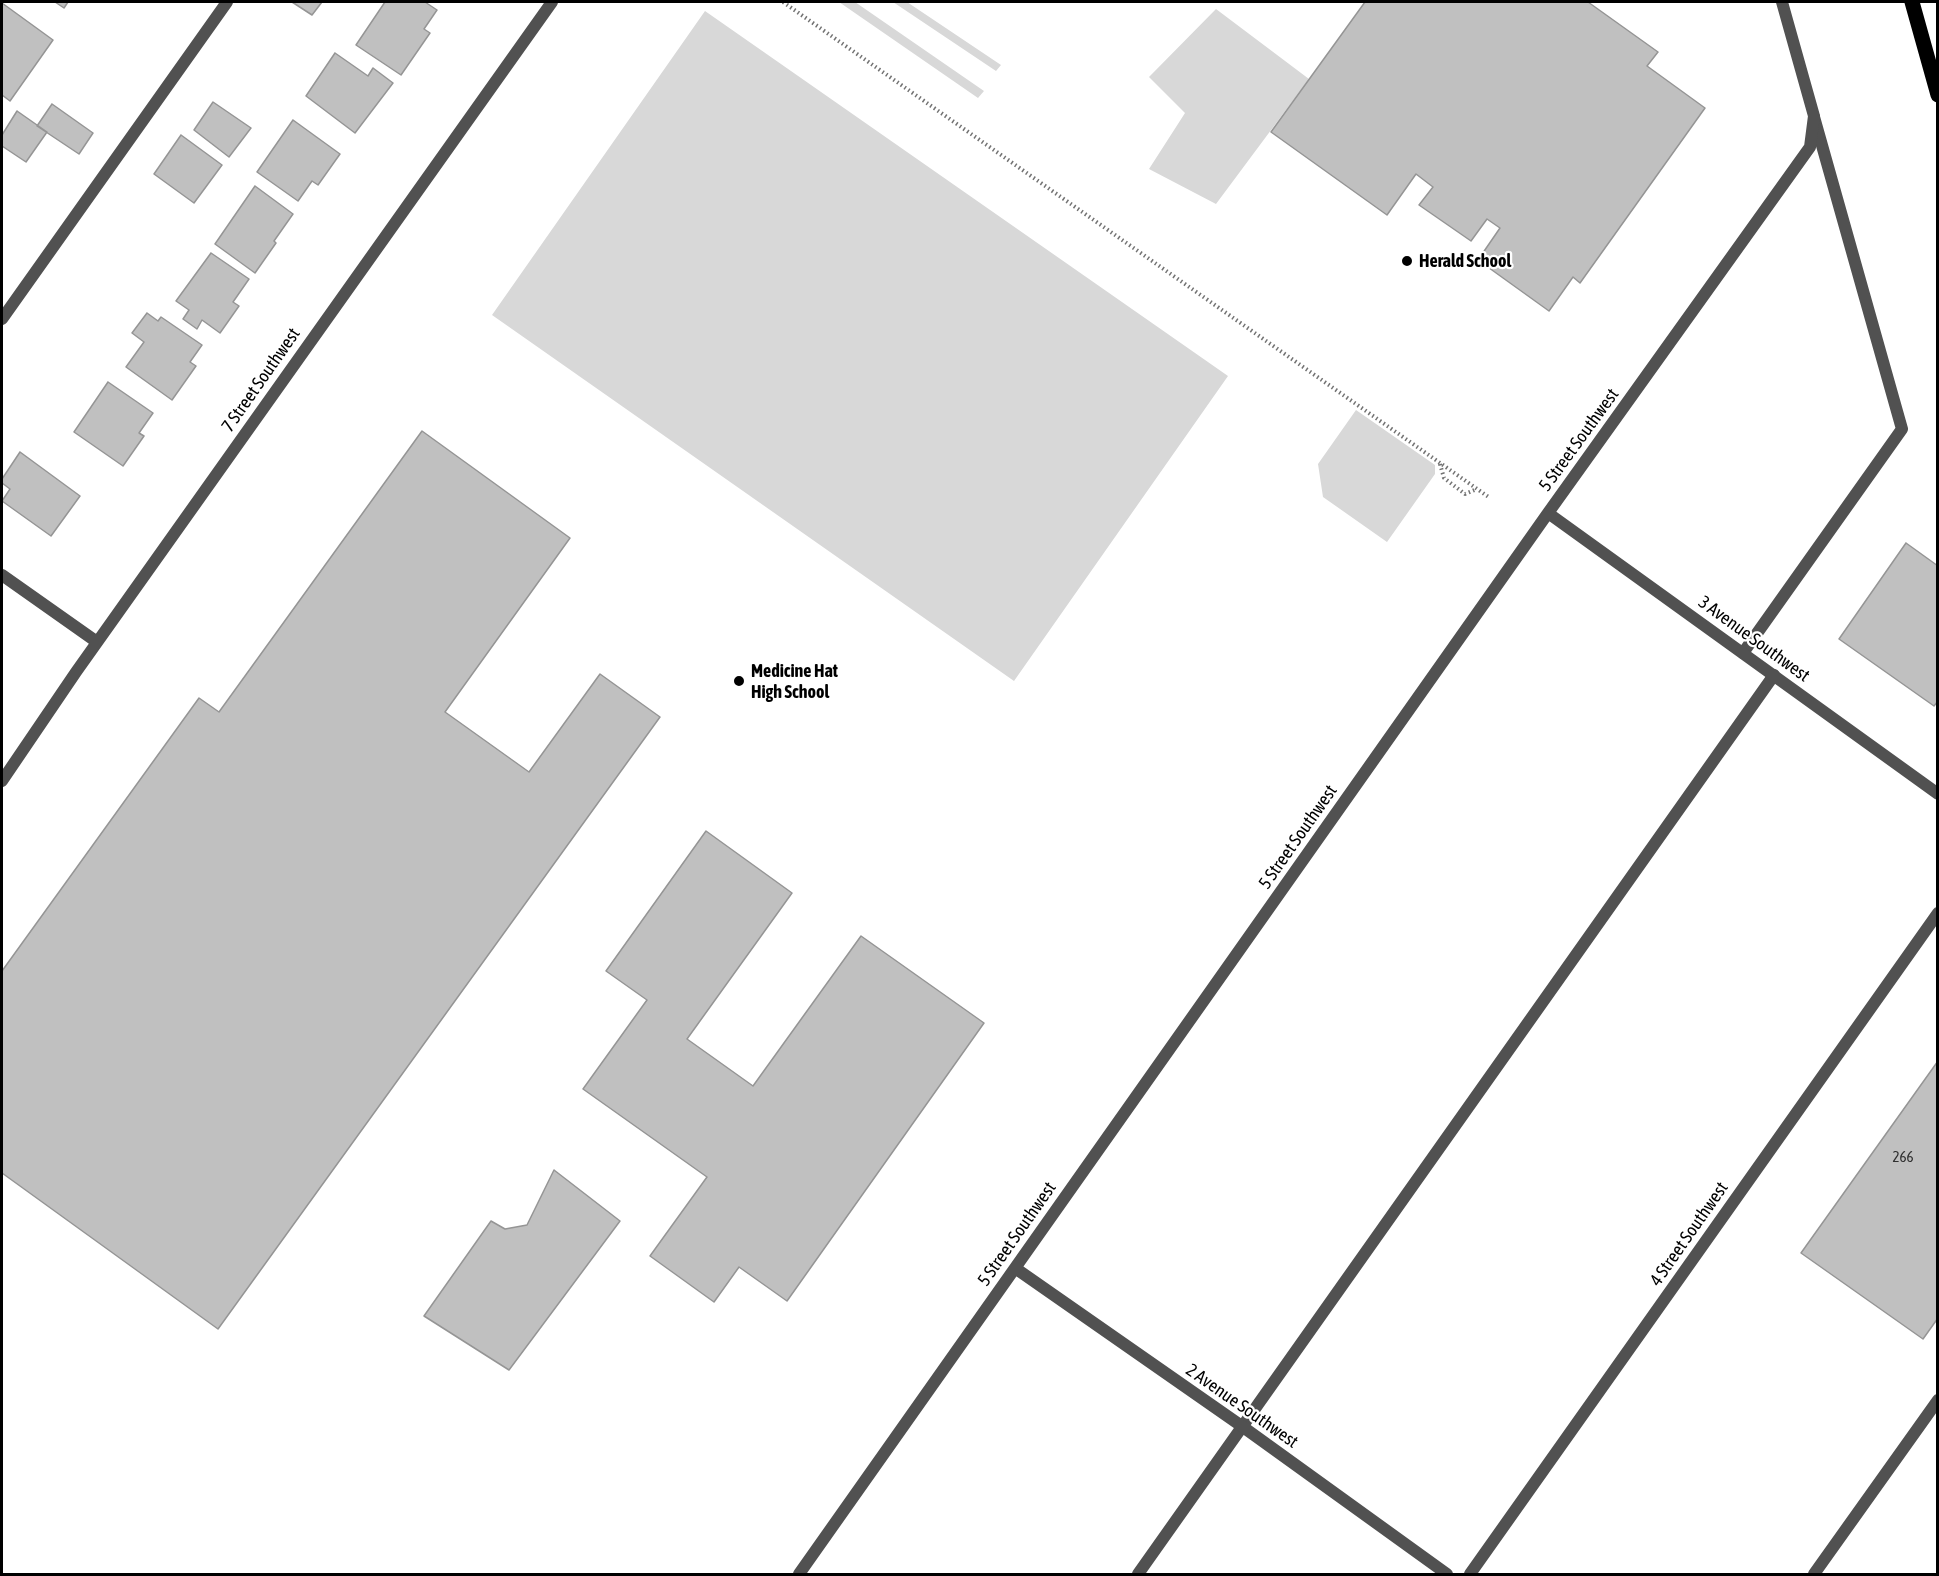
<!DOCTYPE html>
<style>
body{margin:0}
#map{position:relative;width:1939px;height:1576px;overflow:hidden;background:#fff;font-family:"Asap Condensed",sans-serif}
canvas{display:block}
.frame{position:absolute;inset:0;border:3px solid #000;pointer-events:none}
</style>
<div id="map">
<canvas width="1939" height="1576"></canvas>
<div class="frame"></div>
</div>
<script>
const context = document.querySelector('canvas').getContext('2d');
context.lineJoin = 'round';
function fill(path, color) { context.fillStyle = color; context.fill(path, 'evenodd'); }
const poly = rows => new Path2D(rows.map(r => 'M' + r).join(''));
function stroke(path, color, width, dash) { context.strokeStyle = color; context.lineWidth = width; context.lineCap = dash ? 'butt' : 'round'; context.setLineDash(dash || []); context.stroke(path); }
function drawText(font, color, halo, rows, align = 'center') {
  context.font = font + ' "Asap Condensed",sans-serif'; context.lineWidth = 4.5; context.setLineDash([]); context.textBaseline = 'middle'; context.strokeStyle = halo; context.fillStyle = color; for (const [text, x, y, turn = 0] of rows) {
    context.save(); context.translate(x, y); context.rotate((+turn || 0) * Math.PI / 180); context.textAlign = isNaN(turn) ? turn : align; if (halo) context.strokeText(text, 0, 0); context.fillText(text, 0, 0); context.restore();
  }
}
fill(poly([
 [839,2,855,2,984,91,978,98],
 [893,2,907,2,1001,65,996,71],
 [1216,9,1309,79,1216,204,1149,169,1185,113,1149,77],
 [705,11,1228,376,1014,681,492,315],
 [1356,410,1435,465,1435,474,1387,542,1323,497,1318,464]
]), '#d8d8d8');
const building = poly([
 [55,2,68,2,64,8,55,2],
 [292,2,322,2,312,15,292,2],
 [385,2,425,2,437,10,424,29,430,33,401,75,356,45,385,2],
 [1365,2,1588,2,1658,52,1647,66,1705,108,1580,283,1573,277,1549,311,1478,260,1500,228,1487,219,1471,241,1419,205,1433,187,1416,174,1387,215,1271,132,1365,2],
 [2,3,53,40,10,101,2,95,2,3],
 [335,53,368,76,373,68,393,83,355,133,306,96,335,53],
 [213,102,251,128,229,157,194,130,213,102],
 [52,104,93,133,79,154,37,126,52,104],
 [17,111,47,132,26,162,2,146,2,135,17,111],
 [293,120,340,154,318,185,312,181,298,201,257,172,293,120],
 [181,135,222,165,194,203,154,174,181,135],
 [255,186,293,214,274,241,276,243,255,273,215,244,255,186],
 [211,253,249,279,233,302,239,306,220,333,202,320,197,329,183,319,189,310,176,301,211,253],
 [147,313,158,321,161,317,202,345,190,362,196,366,172,400,126,367,144,342,132,333,147,313],
 [108,382,153,413,139,433,144,436,123,466,74,432,108,382],
 [422,431,570,538,445,712,529,772,600,674,660,717,218,1329,2,1173,2,971,199,698,219,712,422,431],
 [20,452,80,496,51,536,2,501,10,489,2,483,2,479,20,452],
 [1906,543,1938,566,1938,701,1934,706,1839,639,1906,543],
 [706,831,792,893,687,1039,753,1086,861,936,984,1023,787,1301,739,1267,714,1302,650,1256,707,1177,583,1089,647,1000,606,971,706,831],
 [1938,1061,1938,1318,1923,1339,1801,1253,1938,1061],
 [554,1170,620,1221,509,1370,424,1316,491,1221,505,1229,527,1225,554,1170]
]);
fill(building, '#c0c0c0');
stroke(building, '#959595', 1.5);
stroke(poly([
 [783,2,1490,498],
 [1440,464,1444,478,1465,494,1477,489]
]), '#737373', 4, [1.5, 3]);
stroke(poly([
 [2,319,227,2],
 [1743,653,1902,429,1814,117],
 [1138,1574,1774,675],
 [1814,1574,1938,1400]
]), '#515151', 12);
stroke(poly([
 [1548,513,1938,794],
 [2,575,97,642],
 [2,781,76,672,552,2],
 [1015,1268,1243,1427,1447,1574],
 [799,1574,1548,513,1810,147,1814,116,1782,2],
 [1470,1574,1938,913]
]), '#515151', 12);
stroke(poly([
 [1912,2,1938,95]
]), '#000', 15);
for (const [x, y, r, color] of [
 [1407,261,6,"#000"],
 [739,681,6,"#000"]
]) { const dot = new Path2D(); dot.arc(x, y, r, 0, 2 * Math.PI); context.fillStyle = color; context.fill(dot); stroke(dot, '#fff', 2); }
drawText('15px', '#303030', null, [
 ["266",1903,1157]
]);
drawText('bold 18px', '#000', '#fff', [
 ["Herald School",1419,261],
 ["Medicine Hat",751,671],
 ["High School",751,692]
], 'left');
drawText('18px', '#000', '#fff', [
 ["7 Street Southwest",261,380,-55],
 ["5 Street Southwest",1579,440,-54],
 ["3 Avenue Southwest",1754,639,36],
 ["5 Street Southwest",1298,837,-55],
 ["5 Street Southwest",1017,1234,-55],
 ["4 Street Southwest",1689,1234,-55],
 ["2 Avenue Southwest",1242,1406,35]
]);
</script>
